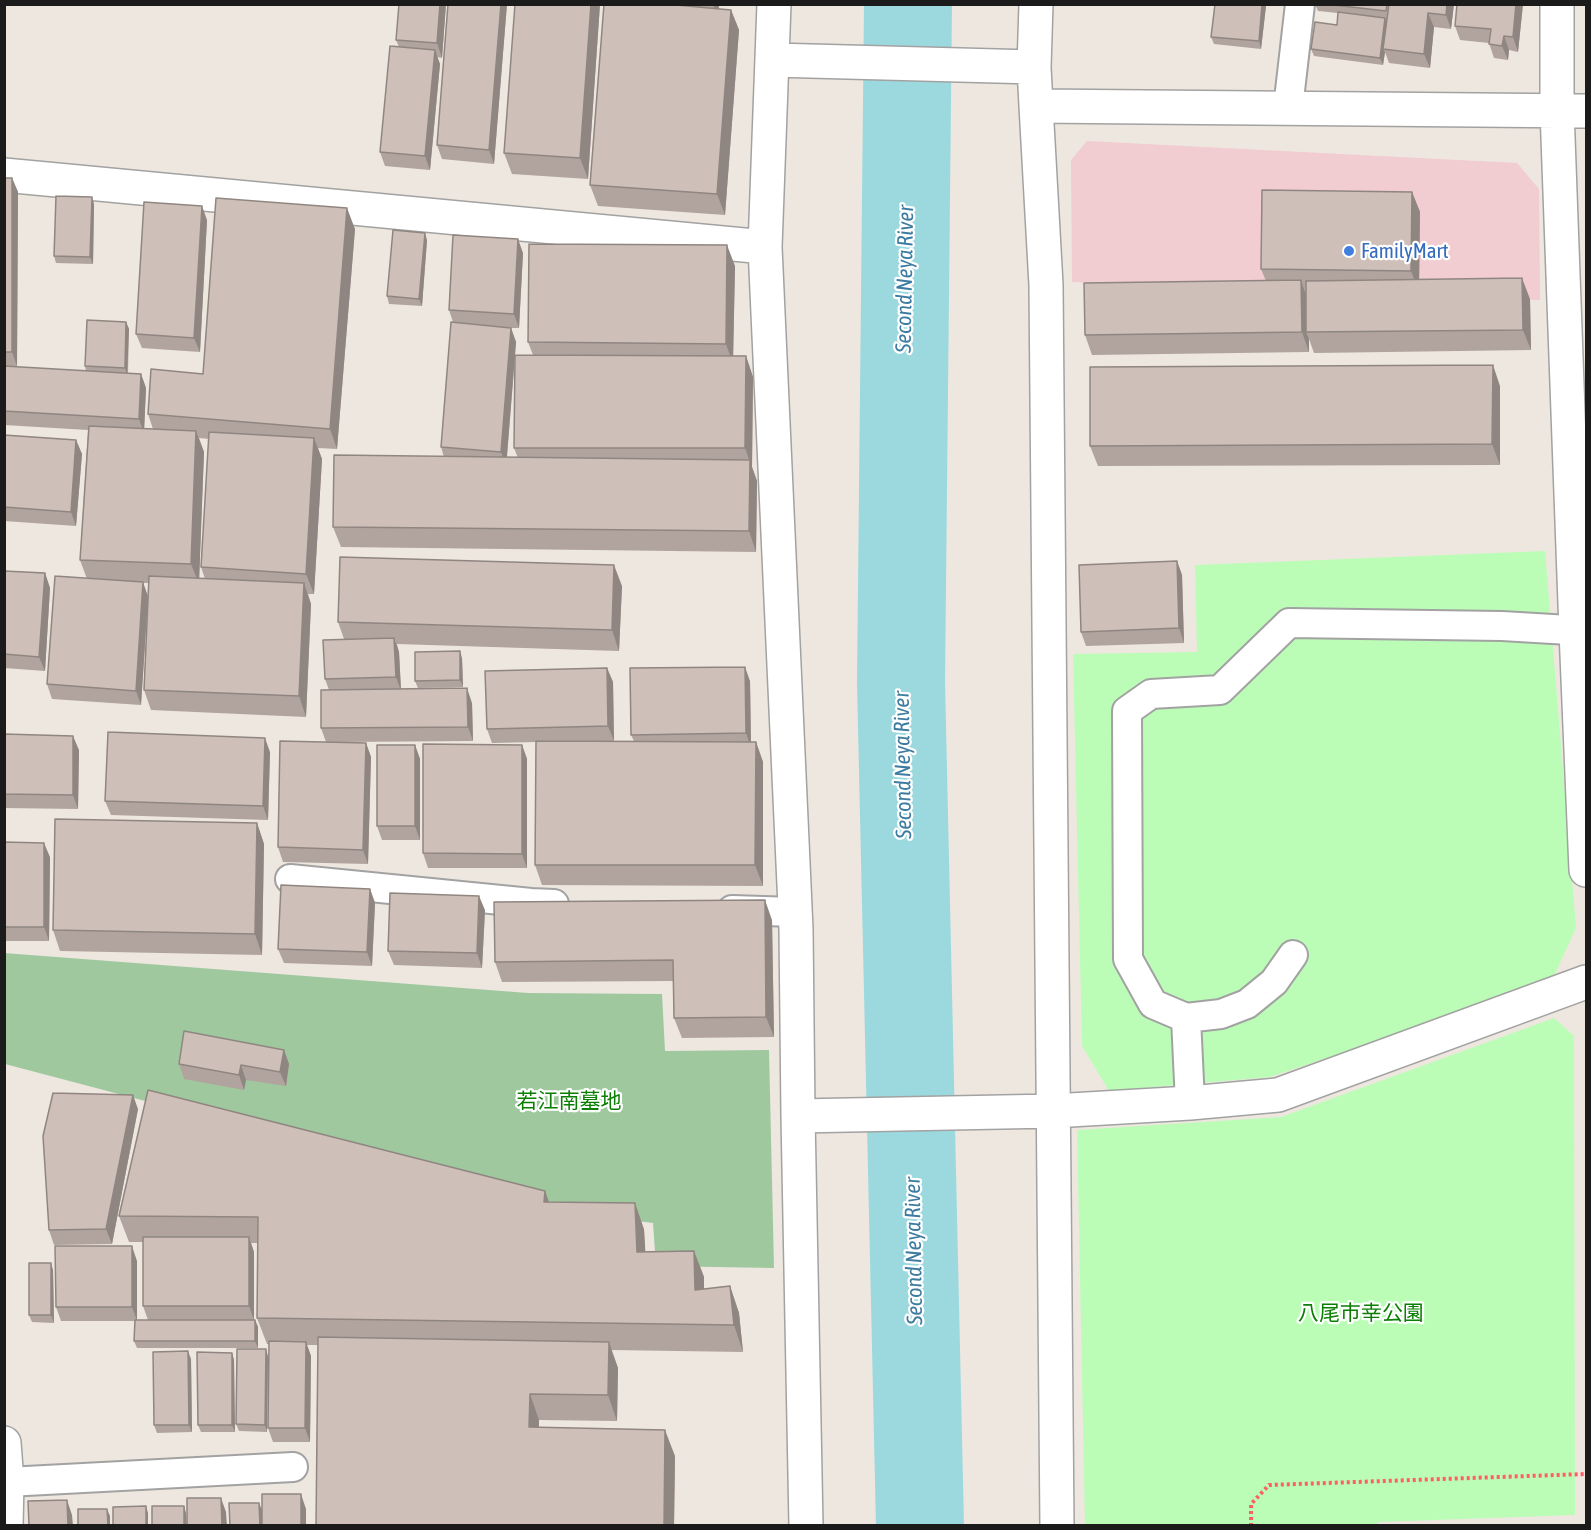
<!DOCTYPE html>
<meta charset="utf-8">
<style>
body{margin:0}
#map{position:relative;width:1591px;height:1530px;overflow:hidden;background:#eee7df;font-family:"Asap Condensed",sans-serif}
canvas{display:block}
.frame{position:absolute;inset:0;border:6px solid #1b1b1b;pointer-events:none}
</style>
<div id="map">
<canvas width="1591" height="1530"></canvas>
<div class="frame"></div>
</div>
<script>
const context = document.querySelector('canvas').getContext('2d');
context.lineJoin = 'round';
function fill(path, color) { context.fillStyle = color; context.fill(path, 'evenodd'); }
const poly = rows => new Path2D(rows.map(r => 'M' + r).join(''));
function stroke(path, color, width, dash) { context.strokeStyle = color; context.lineWidth = width; context.lineCap = dash ? 'butt' : 'round'; context.setLineDash(dash || []); context.stroke(path); }
function drawText(font, color, halo, rows, align = 'center') {
  context.font = font + ' "Asap Condensed","Noto Sans JP",sans-serif'; context.lineWidth = 4.5; context.setLineDash([]); context.textBaseline = 'middle'; context.strokeStyle = halo; context.fillStyle = color; for (const [text, x, y, turn = 0] of rows) {
    context.save(); context.translate(x, y); context.rotate((+turn || 0) * Math.PI / 180); context.textAlign = isNaN(turn) ? turn : align; if (halo) context.strokeText(text, 0, 0); context.fillText(text, 0, 0); context.restore();
  }
}
fill(poly([
 [1087,141,1517,163,1539,189,1540,300,1072,282,1071,160]
]), '#f1ccd0');
fill(poly([
 [4,953,528,993,662,994,665,1051,769,1050,774,1268,656,1266,653,1223,570,1213,5,1064]
]), '#9fc89f');
fill(poly([
 [1545,551,1576,928,1551,983,1270,1077,1109,1091,1082,1046,1073,654,1197,652,1195,565],
 [1554,1018,1574,1036,1575,1515,1378,1522,1378,1526,1085,1525,1077,1130,1281,1117]
]), '#bbfdb7');
stroke(poly([
 [908,4,901,682,920,1526]
]), '#9cd9df', 88);
const service = poly([
 [1288,108,1300,4],
 [290,879,531,903,554,904],
 [732,910,795,912],
 [1293,955,1274,982,1247,1004,1221,1014,1186,1018,1153,1004,1128,959,1127,711,1151,694,1220,690,1289,623,1502,626,1586,631],
 [1186,1018,1190,1103],
 [7,1482,293,1467]
]);
const minor = poly([
 [774,4,765,247,796,929,798,1116,806,1526],
 [1036,4,1034,67,1036,106,1586,111],
 [1557,4,1557,110,1576,631,1586,870],
 [773,60,1034,67],
 [1036,106,1046,285,1057,1526],
 [4,175,765,247],
 [798,1116,1053,1111,1190,1103,1278,1095,1586,982],
 [4,1443,7,1482,6,1526]
]);
stroke(service, '#a2a2a2', 32);
stroke(minor, '#a2a2a2', 36);
stroke(poly([
 [1251,1526,1251,1504,1269,1485,1586,1474]
]), '#ff5f64', 4, [3, 3]);
stroke(service, '#fff', 28);
stroke(minor, '#fff', 33);
fill(poly([
 [446,4,442,58,437,57,440,64,430,170,385,166,380,152,399,47,396,40],
 [448,4,507,4,494,164,442,159,437,145],
 [600,4,588,179,512,174,504,153],
 [604,4,719,4,719,9,731,10,739,30,725,215,598,206,590,185],
 [1215,4,1265,4,1266,6,1261,49,1214,44,1211,37],
 [1315,4,1454,4,1451,29,1434,27,1430,68,1389,63,1385,52,1383,65,1314,56,1311,49,1337,25,1338,13,1318,11],
 [1523,4,1518,52,1509,50,1508,60,1494,58,1489,43,1460,40,1455,26],
 [4,178,12,178,18,192,17,366,7,366,86,371,85,366,126,322,129,329,128,373,141,374,146,388,144,429,153,429,148,414,203,374,355,229,337,449,318,448,322,459,314,594,308,594,311,604,306,717,151,710,144,690,147,615,141,705,52,699,47,684,87,579,80,560,88,430,4,425],
 [199,438,209,439,201,567,205,579,199,579,204,452],
 [143,583,149,583,148,596],
 [1412,192,1420,212,1419,279,1530,299,1531,350,1314,353,1309,339,1309,352,1092,355,1085,335,1266,281,1261,269],
 [94,204,93,264,56,263,54,256],
 [207,220,200,352,142,348,136,334],
 [427,240,422,306,389,304,387,296],
 [523,253,519,328,511,328,516,342,515,355,533,355,528,342,735,266,733,356,746,356,753,377,752,467,757,481,756,552,341,547,333,527,444,457,441,447,453,322,449,310],
 [515,357,514,448,518,458,507,457],
 [1500,386,1500,465,1098,466,1090,446],
 [4,435,76,440,82,454,76,526,4,521],
 [1177,561,1182,575,1184,643,1086,646,1081,632],
 [4,571,45,573,50,588,45,671,4,668],
 [622,586,619,651,397,644,399,652,401,689,472,703,473,741,342,742,366,743,371,757,368,864,283,862,278,847,326,742,321,728,329,690,325,679,344,639,338,622],
 [462,658,463,687,418,688,415,681],
 [607,668,613,682,614,741,634,741,631,735,750,681,751,742,756,742,763,762,763,886,542,885,535,865,536,742,492,743,487,729],
 [4,734,79,750,78,809,4,808],
 [415,745,420,759,420,840,382,840,377,826],
 [522,745,527,759,527,868,428,868,423,853],
 [270,752,268,820,111,815,105,801],
 [257,823,264,844,262,955,60,951,53,930],
 [4,842,50,857,49,941,4,941],
 [370,889,375,903,372,966,284,963,278,949],
 [485,910,482,968,394,965,388,951],
 [772,920,774,1037,682,1038,674,1018,673,981,502,982,495,962],
 [284,1050,289,1064,286,1086,246,1080,244,1090,184,1079,179,1064],
 [138,1109,112,1244,54,1245,49,1230],
 [545,1191,549,1202,644,1229,645,1252,694,1251,704,1277,704,1289,730,1286,739,1313,743,1352,611,1350,618,1368,617,1421,539,1420,539,1427,675,1456,674,1526,318,1345,307,1345,311,1356,310,1442,273,1442,268,1428,269,1344,267,1344,257,1318,258,1243,251,1243,254,1252,254,1320,255,1320,258,1327,258,1348,137,1348,134,1341,135,1321,61,1321,56,1307,137,1261,137,1320,148,1320,143,1306,143,1242,129,1242,119,1216],
 [53,1270,54,1323,32,1322,29,1315],
 [266,1349,268,1357,267,1432,239,1431,236,1424],
 [232,1353,234,1360,235,1432,201,1432,198,1425],
 [191,1359,192,1432,157,1433,154,1425]
]), '#b1a49e');
fill(poly([
 [440,4,446,4,442,58,437,43],
 [501,4,507,4,494,164,489,150],
 [591,4,600,4,588,179,580,158],
 [713,4,719,4,718,19],
 [1262,4,1265,4,1266,6,1261,49,1259,41],
 [1447,4,1454,4,1451,29,1446,15],
 [1516,4,1523,4,1518,52,1513,37],
 [731,10,739,30,725,215,717,194],
 [1428,13,1434,27,1430,68,1424,54],
 [1385,18,1388,26,1383,49,1385,52,1383,65,1380,58],
 [1504,36,1509,50,1508,60,1502,46],
 [435,50,440,64,430,170,425,156],
 [12,178,18,192,17,366,12,352],
 [1412,192,1420,212,1419,292,1411,271],
 [92,197,94,204,93,264,90,257],
 [202,206,207,220,200,352,194,338],
 [347,208,355,229,337,449,330,429],
 [425,233,427,240,422,306,419,299],
 [518,239,523,253,519,328,514,314],
 [727,245,735,266,733,364,726,344],
 [1522,278,1530,299,1531,350,1523,330],
 [1301,280,1308,301,1306,332,1309,339,1309,352,1302,332],
 [126,322,129,329,127,376,125,368],
 [511,328,516,342,506,467,501,452],
 [746,356,753,377,752,467,757,481,756,552,749,531,750,462,745,448],
 [1493,365,1500,386,1500,465,1492,444],
 [141,374,146,388,144,433,139,419],
 [196,431,204,452,199,584,191,564],
 [314,438,322,459,314,594,306,574],
 [76,440,82,454,76,526,71,512],
 [1177,561,1182,575,1184,643,1179,628],
 [614,565,622,586,619,651,612,630],
 [45,573,50,588,45,671,39,657],
 [143,582,148,597,141,705,136,691],
 [304,583,311,604,306,717,299,696],
 [394,638,399,652,401,691,396,677],
 [460,651,462,658,463,687,460,680],
 [745,667,750,681,751,748,746,733],
 [607,668,613,682,614,741,608,726],
 [467,688,472,703,473,741,468,727],
 [73,736,79,750,78,809,73,795],
 [265,738,270,752,268,820,263,806],
 [756,742,763,762,763,886,755,865],
 [366,743,371,757,368,864,363,850],
 [415,745,420,759,420,840,415,826],
 [522,745,527,759,527,868,522,854],
 [257,823,264,844,262,955,255,934],
 [44,843,50,857,49,941,44,927],
 [370,889,375,903,372,966,367,952],
 [479,896,485,910,482,968,477,953],
 [765,900,772,920,774,1037,766,1017],
 [284,1050,289,1064,286,1086,280,1072],
 [241,1065,246,1080,244,1090,239,1075],
 [133,1095,138,1109,112,1244,106,1229],
 [545,1191,554,1217,544,1202],
 [635,1203,644,1229,647,1278,637,1252],
 [249,1237,254,1252,254,1320,249,1306],
 [132,1246,137,1261,137,1321,132,1307],
 [694,1251,704,1277,704,1316,695,1290],
 [51,1263,53,1270,54,1323,51,1315],
 [730,1286,739,1313,743,1352,734,1325],
 [255,1320,258,1327,258,1348,255,1341],
 [306,1342,311,1356,310,1442,305,1428],
 [609,1342,618,1368,617,1421,608,1395],
 [266,1349,268,1357,267,1432,265,1425],
 [188,1351,191,1359,192,1432,189,1425],
 [232,1353,234,1360,235,1432,232,1425],
 [530,1394,539,1420,538,1453,529,1427],
 [665,1430,675,1456,674,1526,664,1526],
 [301,1494,306,1509,306,1526,301,1526],
 [221,1498,226,1512,227,1526,222,1526],
 [67,1500,72,1515,73,1526,68,1526],
 [259,1503,262,1510,263,1526,260,1526],
 [146,1506,148,1513,148,1526,146,1526],
 [184,1506,186,1513,187,1526,184,1526],
 [107,1509,110,1516,110,1526,108,1526]
]), '#908681');
const building = poly([
 [399,4,440,4,437,43,396,40,399,4],
 [448,4,501,4,489,150,437,145,448,4],
 [515,4,591,4,580,158,504,153,515,4],
 [604,4,665,4,731,10,717,194,590,185,604,4],
 [1215,4,1262,4,1259,41,1211,37,1215,4],
 [1325,4,1387,4,1386,11,1325,4],
 [1389,4,1447,4,1446,15,1428,13,1424,54,1383,49,1389,4],
 [1457,4,1516,4,1513,37,1504,36,1502,46,1489,44,1491,29,1455,26,1457,4],
 [1338,12,1385,18,1380,58,1311,49,1315,22,1337,25,1338,12],
 [390,46,435,50,425,156,380,152,390,46],
 [4,178,12,178,12,352,4,352,4,178],
 [1262,190,1412,192,1411,271,1261,269,1262,190],
 [56,196,92,197,90,257,54,256,56,196],
 [216,198,347,208,330,429,148,414,151,369,203,374,216,198],
 [144,202,202,206,194,338,136,334,144,202],
 [393,230,425,233,419,299,387,296,393,230],
 [453,235,518,239,514,314,449,310,453,235],
 [529,244,727,245,726,344,528,342,529,244],
 [1522,278,1523,330,1306,332,1306,281,1522,278],
 [1301,280,1302,332,1085,335,1084,283,1301,280],
 [87,320,126,322,125,368,85,366,87,320],
 [451,322,511,328,501,452,441,447,451,322],
 [515,355,746,356,745,448,514,448,515,355],
 [1493,365,1492,444,1090,446,1090,367,1493,365],
 [4,366,141,374,139,419,4,411,4,366],
 [89,426,196,431,191,564,80,560,89,426],
 [209,432,314,438,306,574,201,567,209,432],
 [4,435,76,440,71,512,4,507,4,435],
 [334,455,750,460,749,531,333,527,334,455],
 [340,557,614,565,612,630,338,622,340,557],
 [1177,561,1179,628,1081,632,1079,565,1177,561],
 [4,571,45,573,39,657,4,654,4,571],
 [55,576,143,582,136,691,47,684,55,576],
 [149,576,304,583,299,696,144,690,149,576],
 [394,638,396,677,325,679,323,640,394,638],
 [460,651,460,680,415,681,415,652,460,651],
 [745,667,746,733,631,735,630,668,745,667],
 [607,668,608,726,487,729,485,671,607,668],
 [467,688,468,727,321,728,321,690,467,688],
 [108,732,265,738,263,806,105,801,108,732],
 [4,734,73,736,73,795,4,794,4,734],
 [280,741,366,743,363,850,278,847,280,741],
 [536,741,756,742,755,865,535,865,536,741],
 [423,744,522,745,522,854,423,853,423,744],
 [377,745,415,745,415,826,377,826,377,745],
 [55,819,257,823,255,934,53,930,55,819],
 [4,842,44,843,44,927,4,927,4,842],
 [281,885,370,889,367,952,278,949,281,885],
 [390,893,479,896,477,953,388,951,390,893],
 [765,900,766,1017,674,1018,673,960,495,962,494,902,765,900],
 [184,1031,284,1050,280,1072,241,1065,239,1075,179,1064,184,1031],
 [148,1090,545,1191,544,1202,635,1203,637,1252,694,1251,695,1290,730,1286,734,1325,257,1318,258,1217,119,1216,148,1090],
 [53,1093,133,1095,106,1229,49,1230,43,1136,53,1093],
 [143,1237,249,1237,249,1306,143,1306,143,1237],
 [55,1246,132,1246,132,1307,56,1307,55,1246],
 [29,1263,51,1263,51,1315,29,1315,29,1263],
 [135,1320,255,1320,255,1341,134,1341,135,1320],
 [318,1337,609,1342,608,1395,530,1394,529,1427,665,1430,664,1526,316,1526,318,1337],
 [269,1341,306,1342,305,1428,268,1428,269,1341],
 [237,1349,266,1349,265,1425,236,1424,237,1349],
 [188,1351,189,1425,154,1425,153,1352,188,1351],
 [197,1352,232,1353,232,1425,198,1425,197,1352],
 [262,1494,301,1494,301,1526,262,1526,262,1494],
 [187,1498,221,1498,222,1526,187,1526,187,1498],
 [67,1500,68,1526,29,1526,28,1501,67,1500],
 [229,1503,259,1503,260,1526,230,1526,229,1503],
 [146,1506,146,1526,113,1526,113,1507,146,1506],
 [152,1506,184,1506,184,1526,152,1526,152,1506],
 [78,1509,107,1509,108,1526,78,1526,78,1509]
]);
fill(building, '#cebfb8');
stroke(building, '#908681', 1.5);
for (const [x, y, r, color] of [
 [1349,251,6,"#3f7fe0"]
]) { const dot = new Path2D(); dot.arc(x, y, r, 0, 2 * Math.PI); context.fillStyle = color; context.fill(dot); stroke(dot, '#fff', 2); }
drawText('21px', '#366cbe', '#fff', [
 ["FamilyMart",1361,251]
], 'left');
drawText('21px', '#0a7f03', '#fff', [
 ["若江南墓地",569,1101],
 ["八尾市幸公園",1361,1313]
]);
drawText('italic 22px', '#3d7ca0', '#fff', [
 ["Second Neya River",905,279,-89],
 ["Second Neya River",903,765,-91],
 ["Second Neya River",914,1251,-91]
]);
</script>
